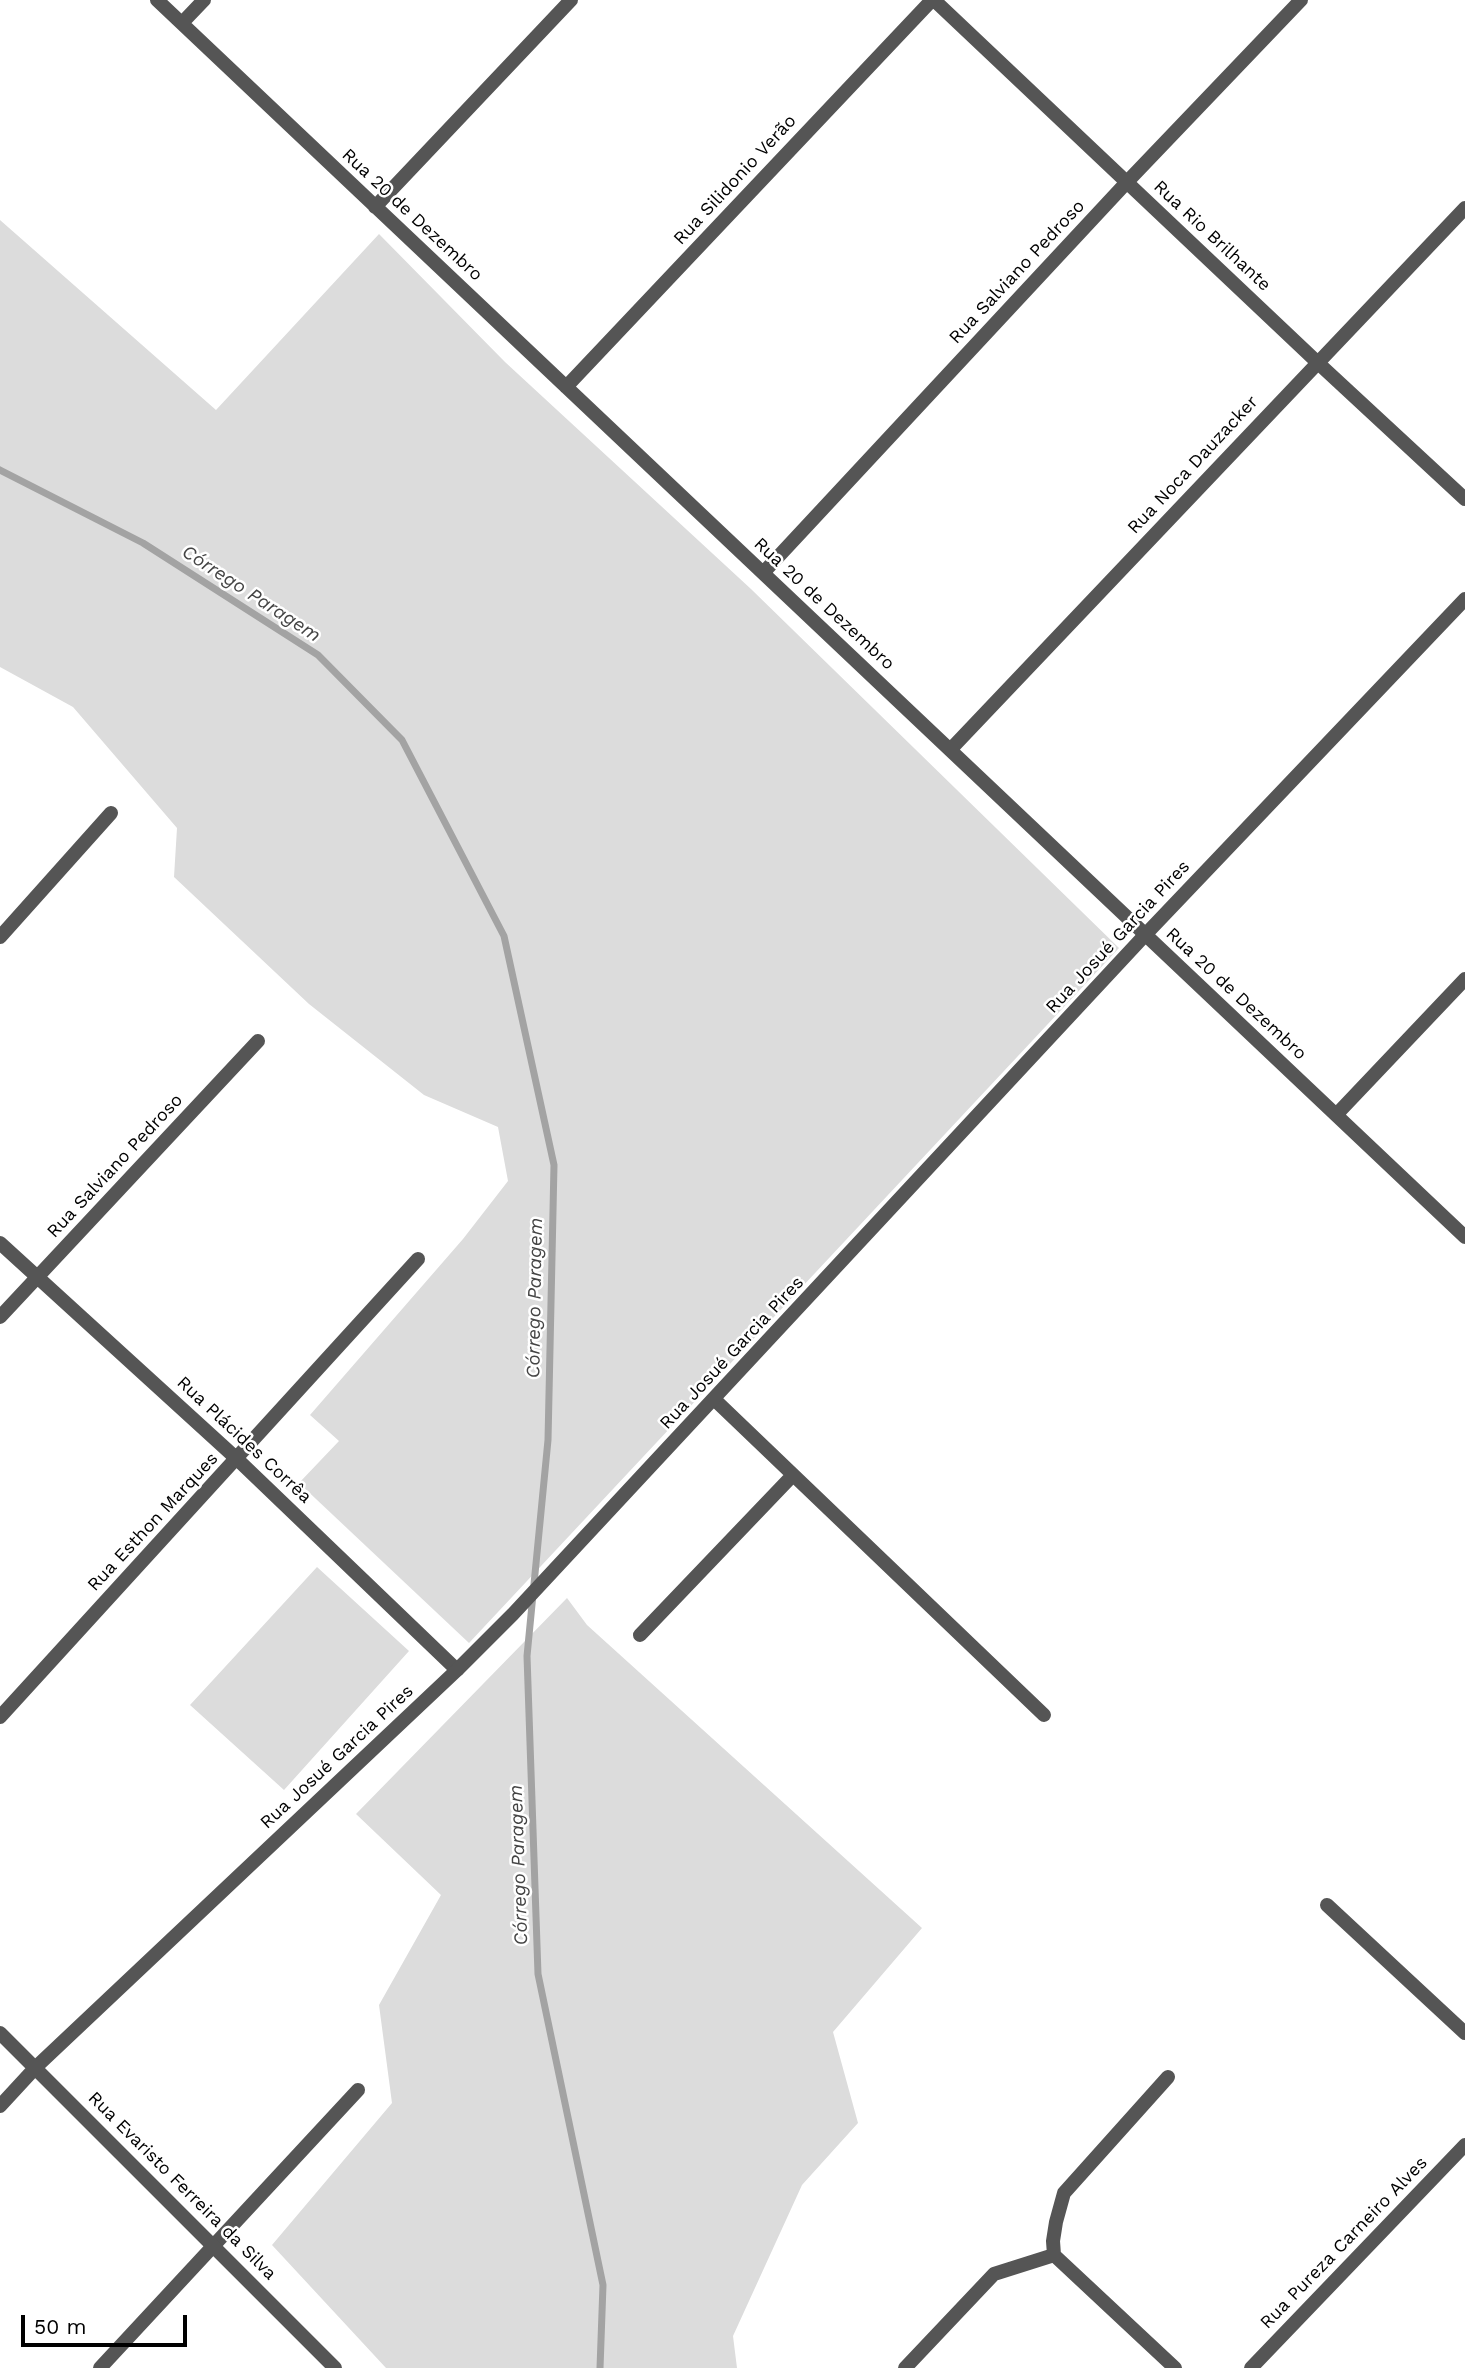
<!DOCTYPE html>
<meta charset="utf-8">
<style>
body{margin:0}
#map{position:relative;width:1465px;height:2368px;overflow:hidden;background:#fff;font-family:"Work Sans",sans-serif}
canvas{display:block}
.scale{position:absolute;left:21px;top:2315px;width:166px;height:32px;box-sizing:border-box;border:4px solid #000;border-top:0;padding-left:9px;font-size:21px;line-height:24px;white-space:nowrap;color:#000;-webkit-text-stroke:5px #fff;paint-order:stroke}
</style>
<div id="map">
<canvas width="1465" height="2368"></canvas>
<div class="scale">50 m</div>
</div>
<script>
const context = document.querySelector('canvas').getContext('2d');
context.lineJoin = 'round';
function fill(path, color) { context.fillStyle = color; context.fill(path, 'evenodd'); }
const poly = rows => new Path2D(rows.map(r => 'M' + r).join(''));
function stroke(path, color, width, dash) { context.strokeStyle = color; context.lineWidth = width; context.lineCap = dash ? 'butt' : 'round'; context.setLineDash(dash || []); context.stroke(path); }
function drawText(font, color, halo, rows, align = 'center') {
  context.font = font + ' "Work Sans",sans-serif'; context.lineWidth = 5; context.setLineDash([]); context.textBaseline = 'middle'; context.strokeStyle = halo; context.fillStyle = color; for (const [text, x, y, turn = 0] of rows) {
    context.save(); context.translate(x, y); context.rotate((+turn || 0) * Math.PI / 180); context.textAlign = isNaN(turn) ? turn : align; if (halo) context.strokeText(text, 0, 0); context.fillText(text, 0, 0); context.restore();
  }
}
fill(poly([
 [0,220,216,410,379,234,505,362,751,589,1119,948,469,1643,299,1483,339,1441,310,1415,463,1239,508,1181,498,1127,424,1095,309,1004,174,877,177,828,73,707,0,667],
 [317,1567,409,1651,284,1790,190,1705],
 [567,1598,587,1625,922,1928,833,2032,858,2123,802,2185,733,2336,737,2368,386,2368,272,2245,392,2103,379,2005,441,1895,356,1814]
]), '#dcdcdc');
stroke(poly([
 [0,470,143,543,318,655,402,740,504,936,554,1165,548,1440,527,1656,538,1974,603,2285,600,2368]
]), '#a3a3a3', 7);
stroke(poly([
 [715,1400,1044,1715],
 [640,1635,793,1475]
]), '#555', 14);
stroke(poly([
 [157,0,1465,1237],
 [934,0,1317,362,1465,499],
 [182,23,204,0],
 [375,207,571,0],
 [566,387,932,0],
 [763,573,1127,182,1301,0],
 [950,750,1465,208],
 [0,937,111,813],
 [1336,1115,1465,979],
 [0,1243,237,1459,457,1670],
 [0,1317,258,1041],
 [0,1717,418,1259],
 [1327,1905,1465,2033],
 [1054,2255,1053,2241,1056,2222,1064,2193,1168,2077],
 [1054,2255,1175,2368],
 [100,2368,358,2090],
 [905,2368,994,2274,1054,2255],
 [1251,2368,1465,2145]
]), '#555', 14);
stroke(poly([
 [0,2033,335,2368],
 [0,2106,36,2067,457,1670,513,1614,1145,935,1465,599]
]), '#555', 14);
drawText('18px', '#000', '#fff', [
 ["Rua Silidonio Verão",735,180,-47],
 ["Rua 20 de Dezembro",412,215,43],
 ["Rua Rio Brilhante",1212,236,43],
 ["Rua Salviano Pedroso",1017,272,-47],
 ["Rua Noca Dauzacker",1193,465,-47],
 ["Rua 20 de Dezembro",824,604,43],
 ["Rua Josué Garcia Pires",1118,937,-47],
 ["Rua 20 de Dezembro",1236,994,43],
 ["Rua Salviano Pedroso",115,1166,-47],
 ["Rua Josué Garcia Pires",732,1353,-47],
 ["Rua Plácides Corrêa",244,1440,43],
 ["Rua Esthon Marques",153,1522,-47],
 ["Rua Josué Garcia Pires",337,1757,-43],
 ["Rua Evaristo Ferreira da Silva",182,2186,45],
 ["Rua Pureza Carneiro Alves",1344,2243,-46]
]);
drawText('italic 19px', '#444', '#fff', [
 ["Córrego Paragem",251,594,33],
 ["Córrego Paragem",535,1298,-89],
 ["Córrego Paragem",519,1865,-92]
]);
</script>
